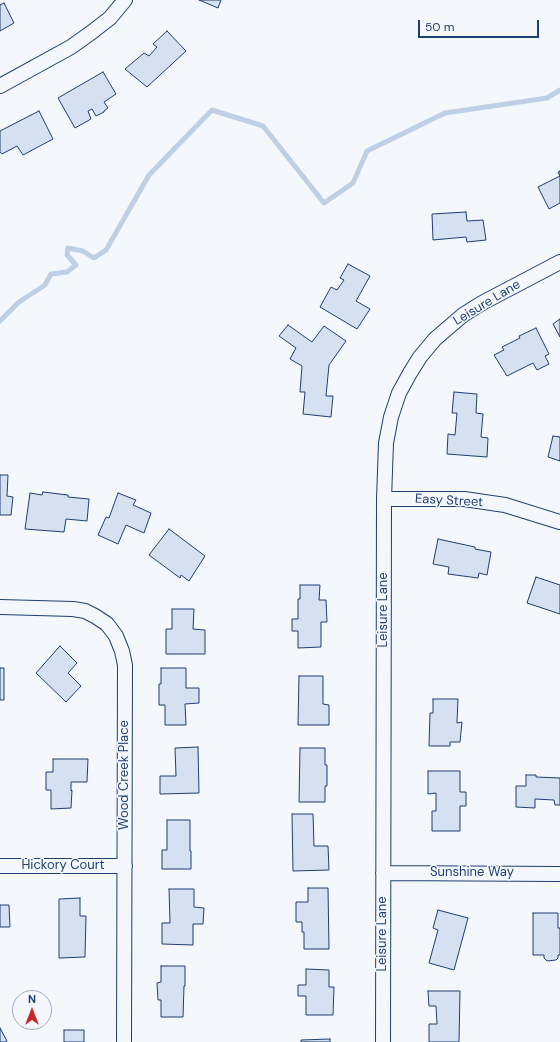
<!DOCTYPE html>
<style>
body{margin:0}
#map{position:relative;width:560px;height:1042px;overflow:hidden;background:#f4f7fb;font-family:"DM Sans",sans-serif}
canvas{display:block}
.north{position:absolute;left:12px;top:990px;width:40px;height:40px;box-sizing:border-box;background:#f4f7fb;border:1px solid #9eadc5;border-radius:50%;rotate:0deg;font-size:11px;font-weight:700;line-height:16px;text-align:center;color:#1d3f73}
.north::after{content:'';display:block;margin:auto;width:14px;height:18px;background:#c62828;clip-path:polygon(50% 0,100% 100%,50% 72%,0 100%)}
.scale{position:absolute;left:418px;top:20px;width:121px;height:18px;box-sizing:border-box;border:2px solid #1d3f73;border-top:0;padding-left:5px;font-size:12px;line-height:14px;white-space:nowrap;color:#1d3f73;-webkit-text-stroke:3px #f4f7fb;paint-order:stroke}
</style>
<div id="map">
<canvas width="560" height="1042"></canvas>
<div class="north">N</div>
<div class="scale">50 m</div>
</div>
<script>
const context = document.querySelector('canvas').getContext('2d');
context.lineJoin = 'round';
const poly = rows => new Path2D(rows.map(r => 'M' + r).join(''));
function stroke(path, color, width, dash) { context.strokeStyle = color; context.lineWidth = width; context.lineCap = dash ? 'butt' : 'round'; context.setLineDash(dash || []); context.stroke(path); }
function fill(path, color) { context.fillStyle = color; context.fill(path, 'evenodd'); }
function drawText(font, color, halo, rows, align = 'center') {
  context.font = font + ' "DM Sans",sans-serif'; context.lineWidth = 3; context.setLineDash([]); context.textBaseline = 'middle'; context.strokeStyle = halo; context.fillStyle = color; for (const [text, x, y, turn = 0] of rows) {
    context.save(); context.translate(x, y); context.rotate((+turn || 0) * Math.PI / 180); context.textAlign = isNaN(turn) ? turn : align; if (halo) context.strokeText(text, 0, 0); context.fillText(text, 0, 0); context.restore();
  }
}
stroke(poly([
 [0,321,19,302,45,285,51,274,67,272,76,265,67,255,68,248,83,251,94,258,106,250,149,175,212,110,263,126,324,203,353,183,367,151,445,113,547,98,560,90]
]), '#bed0e5', 5);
const building = poly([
 [199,0,221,0,218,8,199,0],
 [4,3,14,23,0,31,0,5,4,3],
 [167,31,186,51,147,87,125,69,144,53,149,56,157,47,153,44,167,31],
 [103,72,116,94,104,102,108,108,104,111,104,112,96,116,92,109,88,111,91,119,75,128,58,98,103,72],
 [39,111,53,139,23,155,17,146,2,154,0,152,0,131,39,111],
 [560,171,560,203,549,209,538,187,560,176,558,172,560,171],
 [466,212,467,221,483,220,486,240,467,242,466,237,433,240,432,214,466,212],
 [348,264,370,276,356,301,370,309,357,329,320,307,331,287,337,290,344,280,340,278,348,264],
 [560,319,560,337,553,324,560,319],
 [288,325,312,342,324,326,346,341,329,365,326,396,333,396,331,417,303,414,305,392,300,392,302,366,290,359,296,348,279,336,288,325],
 [536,328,549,354,545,356,549,364,537,370,533,363,507,376,494,355,504,350,502,347,520,338,519,336,536,328],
 [454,392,477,394,476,413,483,414,481,437,488,438,487,457,447,454,448,434,455,435,457,413,452,413,454,392],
 [553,436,560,437,560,461,548,457,553,436],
 [0,475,8,475,7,496,13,497,11,515,0,515,0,475],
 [43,492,68,495,68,497,89,499,87,521,66,519,64,532,25,529,30,493,42,495,43,492],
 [118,493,136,500,133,505,151,513,144,533,126,525,118,544,98,535,106,517,109,518,118,493],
 [169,529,205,556,189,581,181,575,180,578,149,555,169,529],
 [438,539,475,547,475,549,491,552,487,575,479,573,478,578,448,574,449,567,433,564,438,539],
 [536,577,560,585,560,614,527,603,536,577],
 [300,585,320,585,319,600,326,600,327,622,321,622,321,647,298,648,298,631,292,631,292,619,298,619,298,599,300,599,300,585],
 [172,609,194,609,193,629,205,630,205,654,166,654,166,629,172,629,172,609],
 [60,646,77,663,68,673,81,686,66,702,36,673,60,646],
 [0,668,4,668,4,700,0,700,0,668],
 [161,668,186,668,186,688,199,688,199,703,185,704,186,725,165,725,165,705,159,705,159,684,161,684,161,668],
 [299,676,323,676,323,704,329,705,329,725,298,725,299,676],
 [433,699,458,699,457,723,462,722,460,742,450,742,450,746,429,746,430,713,433,713,433,699],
 [198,747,199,793,160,794,160,776,176,776,175,748,198,747],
 [300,748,325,748,325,765,327,765,327,786,325,786,325,802,299,802,300,748],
 [53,759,88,759,87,782,71,782,71,791,72,790,71,808,51,809,51,790,46,790,46,772,53,772,53,759],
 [428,771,460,771,460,792,466,792,466,806,460,806,460,831,432,831,432,811,436,811,436,793,428,794,428,771],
 [526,775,536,775,536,777,560,778,560,805,555,805,554,800,535,799,535,808,516,807,516,786,526,786,526,775],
 [292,814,313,814,314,846,328,846,329,870,293,871,292,814],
 [167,820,190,820,190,851,191,851,191,869,162,869,162,850,167,850,167,820],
 [308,888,328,888,329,949,304,949,304,932,302,932,302,922,296,922,296,902,308,902,308,888],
 [169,889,194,889,194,907,204,908,203,924,193,924,193,945,162,944,162,923,170,923,169,889],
 [80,898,80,916,86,916,85,957,59,958,59,899,80,898],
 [0,905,9,905,10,927,0,927,0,905],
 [438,910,468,918,454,970,429,963,438,930,433,928,438,910],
 [533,913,558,913,558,928,560,928,560,955,558,955,558,958,556,960,547,961,544,958,544,955,533,955,533,913],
 [161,966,185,966,185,986,184,986,183,1017,161,1017,161,1000,158,1000,157,983,161,982,161,966],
 [306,969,329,970,329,987,334,987,333,1015,306,1015,306,996,298,996,298,985,306,985,306,969],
 [428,991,460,991,459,1042,429,1042,429,1024,437,1024,436,1006,429,1006,428,991],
 [0,1028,7,1041,5,1042,0,1042,0,1028],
 [64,1030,84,1030,84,1042,64,1042,64,1030],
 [330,1039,330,1042,301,1042,301,1040,330,1039]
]);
fill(building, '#d5e0f0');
stroke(building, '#1d3f73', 1);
const minor = poly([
 [0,86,71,47,92,32,110,18,125,0],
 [384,499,464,499,505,505,560,522],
 [0,607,73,609,85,611,95,616,107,624,116,636,122,651,125,665,124,1042],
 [0,866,125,866],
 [383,873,560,874],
 [383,1042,384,499,386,443,391,417,399,393,410,373,420,357,435,339,463,315,482,303,560,262]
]);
stroke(minor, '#1d3f73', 16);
stroke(minor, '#f4f7fb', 14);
drawText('13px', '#1d3f73', '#f4f7fb', [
 ["Leisure Lane",487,303,-31],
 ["Easy Street",449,501,3],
 ["Leisure Lane",384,610,-90],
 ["Wood Creek Place",125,775,-90],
 ["Hickory Court",63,866],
 ["Sunshine Way",472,873],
 ["Leisure Lane",383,934,-90]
]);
</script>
